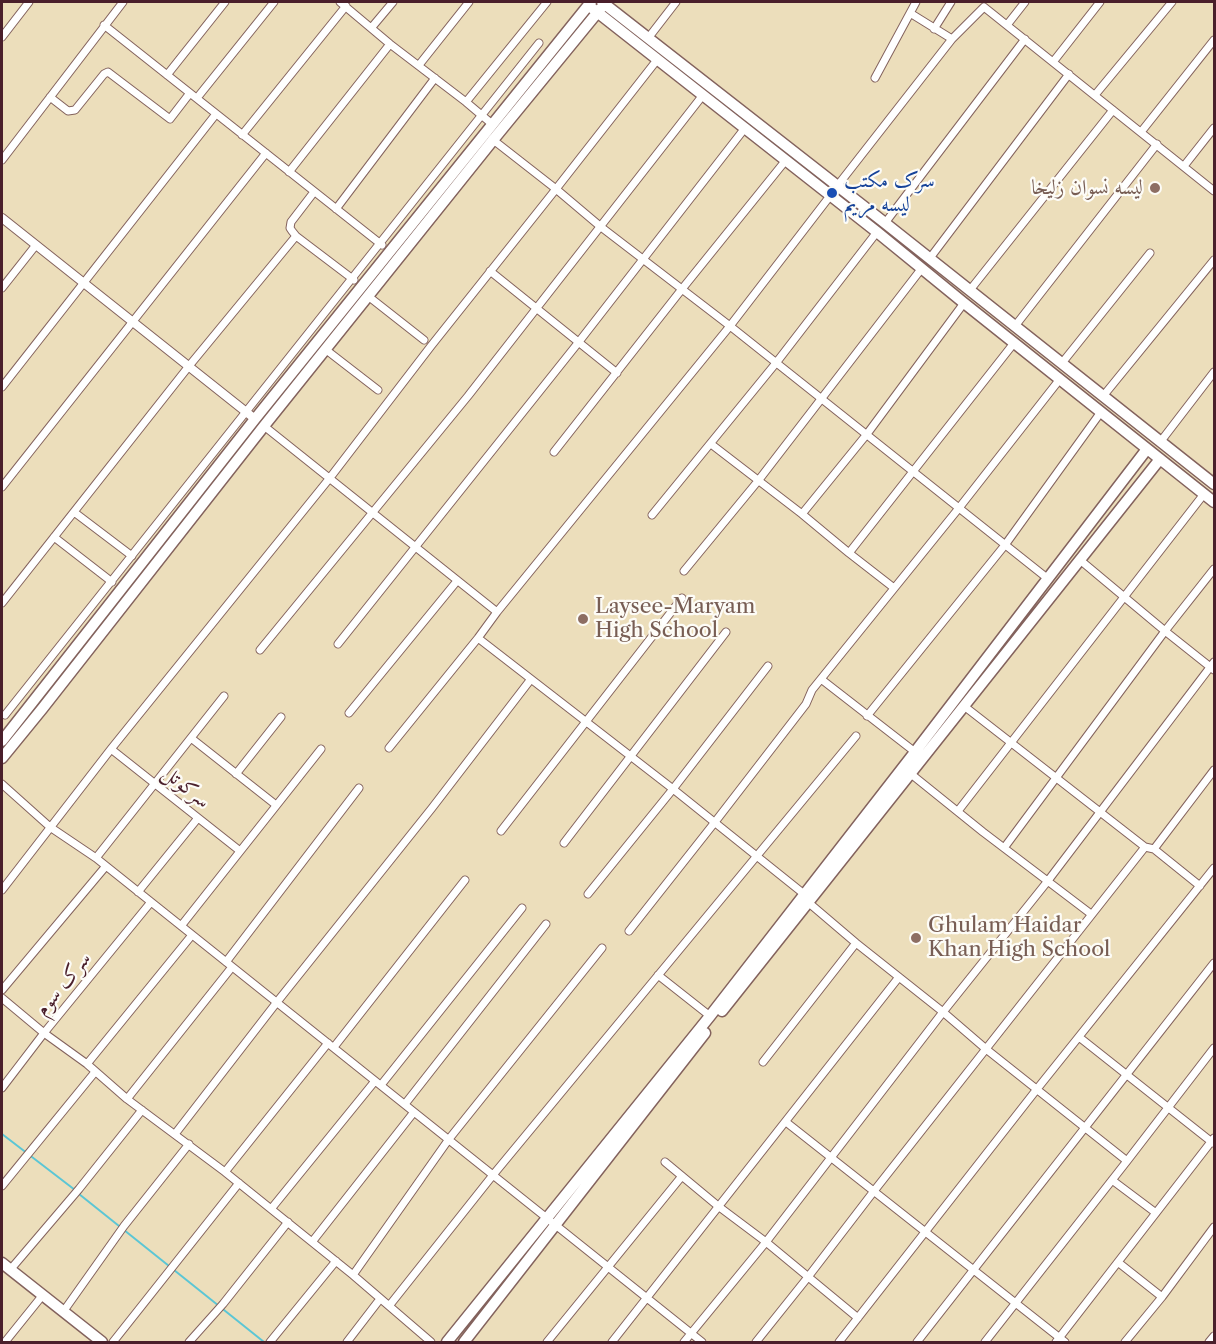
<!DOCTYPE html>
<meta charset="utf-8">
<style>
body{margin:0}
#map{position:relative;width:1216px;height:1344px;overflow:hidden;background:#ecdebb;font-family:"Libre Caslon Text",serif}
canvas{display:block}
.frame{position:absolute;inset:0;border:3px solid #4a1f2b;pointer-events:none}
</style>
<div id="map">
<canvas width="1216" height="1344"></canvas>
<div class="frame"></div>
</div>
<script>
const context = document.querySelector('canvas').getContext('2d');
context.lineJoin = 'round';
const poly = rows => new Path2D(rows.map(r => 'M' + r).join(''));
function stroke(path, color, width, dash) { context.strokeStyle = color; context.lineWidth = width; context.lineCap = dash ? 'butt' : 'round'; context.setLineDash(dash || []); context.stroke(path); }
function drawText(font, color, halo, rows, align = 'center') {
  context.font = font + ' "Libre Caslon Text",Amiri,serif'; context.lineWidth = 4.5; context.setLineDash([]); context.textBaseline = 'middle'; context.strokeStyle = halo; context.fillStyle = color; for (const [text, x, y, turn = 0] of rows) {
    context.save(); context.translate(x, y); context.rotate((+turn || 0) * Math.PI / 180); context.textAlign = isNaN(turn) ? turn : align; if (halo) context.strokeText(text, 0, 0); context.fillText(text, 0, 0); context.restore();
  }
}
stroke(poly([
 [2,1134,75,1190],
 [79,1194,264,1342]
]), '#5bc6d5', 2);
const minor = poly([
 [340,2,390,44,466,102,492,124],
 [910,13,952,39],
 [104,25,382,245],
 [1007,25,1025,2],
 [372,27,393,2],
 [934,29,951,2],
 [2,37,29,2],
 [649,37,676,2],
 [1053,62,1100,2],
 [419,65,469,2],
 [167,75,225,2],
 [875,78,916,2],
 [1095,95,1172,2],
 [50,97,68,111,75,110,104,74,108,72,170,119,190,93],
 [197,98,274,2],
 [466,102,547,2],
 [1141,132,1214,40],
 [242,135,346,6],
 [492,139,556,189,601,227,730,326,1047,578],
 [2,160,123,2],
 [1184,166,1214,128],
 [289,172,390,44],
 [838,185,952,39,984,7,1214,191],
 [314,192,291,222,290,228,292,231,296,236,354,280],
 [336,209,435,78],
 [885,223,1025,39],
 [930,258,1069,74],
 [490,271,617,373],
 [2,288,36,245],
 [970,290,1113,110],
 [368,296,424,340],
 [1015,326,1157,144],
 [325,349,378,390],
 [1062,363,1150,253],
 [2,387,216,114],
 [1104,395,1214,260],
 [264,426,497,612],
 [1161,441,1214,372],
 [711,444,802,514,849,553,894,588],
 [554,452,682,289,786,160],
 [2,487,266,153],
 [74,512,132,556],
 [802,514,867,434,964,303],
 [652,515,776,363,877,232],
 [54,537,112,582],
 [849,553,1014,343],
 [1080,560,1165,631,1214,670],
 [684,571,758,481,922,268],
 [2,603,189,366,296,236],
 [478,638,673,789,804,894],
 [338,644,578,343,745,128],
 [260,650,468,396,703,95],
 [821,679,915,752],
 [964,706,1145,847,1154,849,1200,886],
 [349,713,457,581],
 [5,715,539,43],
 [867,716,1005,545,1101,412],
 [191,738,276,805],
 [389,748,478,638,497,612,730,326,830,196],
 [111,749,240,851],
 [236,774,281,717],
 [911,774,983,832,1091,914],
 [2,784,50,827,96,858,702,1342],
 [958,811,1204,494],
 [501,831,682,598],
 [564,843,726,632],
 [1004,848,1165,631,1214,569],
 [1154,849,1214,770],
 [96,858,224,696],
 [2,890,111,749,329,479,431,346,556,189,657,60],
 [138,892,198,818],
 [588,894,673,789,768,666],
 [809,903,856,943,943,1012,986,1049,1127,1161],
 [181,926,321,749],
 [629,931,715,822,806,704,812,690,959,508,1060,379],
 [226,962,359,788],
 [658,975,710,1016],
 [2,990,106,866],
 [2,998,44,1033,87,1064,127,1099,225,1172,353,1275,431,1342],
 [1079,1037,1213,1143],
 [334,1047,465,880],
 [763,1062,856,943],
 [87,1064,192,935],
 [381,1085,522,908],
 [2,1088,44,1033,151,902],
 [127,1099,232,967],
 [405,1104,546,924],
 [786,1122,1065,1342],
 [175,1134,277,1002,432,808,531,679],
 [665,1162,718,1206,766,1242,858,1318],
 [225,1172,328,1043],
 [1112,1180,1156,1213],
 [2,1186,95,1072],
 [271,1209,375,1081],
 [312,1242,414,1112],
 [1119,1263,1162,1297],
 [10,1270,79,1189,142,1110],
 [353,1275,449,1139,602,948],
 [389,1306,493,1175,856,736],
 [63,1312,124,1226,189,1144],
 [5,1342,42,1296],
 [113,1342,239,1183],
 [189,1342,223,1304,288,1222],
 [270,1342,336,1261],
 [347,1342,380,1299],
 [547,1342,682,1176],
 [612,1342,899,977],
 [684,1342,766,1242,943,1012,1047,882,1214,662],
 [756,1342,808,1277,874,1191,1145,847],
 [839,1342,1037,1089,1214,868],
 [917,1342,1214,963],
 [985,1342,1127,1161,1214,1048],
 [1056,1342,1214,1138],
 [1125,1342,1162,1297,1214,1227],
 [1209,1342,1214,1336]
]);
const tertiary = poly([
 [2,218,255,419]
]);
const secondary = poly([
 [602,2,885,223,1214,484],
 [592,8,877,232,964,303,1214,502],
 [2,741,255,419,591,2],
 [2,758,42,709,264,426,493,140,606,2],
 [722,1011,1160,459],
 [2,1263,102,1342],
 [447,1342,710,1016,915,752,1147,449],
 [464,1342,705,1033]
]);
stroke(minor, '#83625d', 9);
stroke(tertiary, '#83625d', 10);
stroke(secondary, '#83625d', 13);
stroke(minor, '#fff', 7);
stroke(tertiary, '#fff', 8);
stroke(secondary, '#fff', 10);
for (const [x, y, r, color] of [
 [1155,188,6,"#8d6e63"],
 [832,193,6,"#1a4fb4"],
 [583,619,6,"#8d6e63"],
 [916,938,6,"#8d6e63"]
]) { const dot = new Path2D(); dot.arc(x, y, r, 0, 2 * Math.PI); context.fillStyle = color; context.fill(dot); stroke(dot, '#fdfcf7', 2); }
drawText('21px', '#164399', '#fdfcf7', [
 ["سرک مکتب",844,181],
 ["لیسه مریم",844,205]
], 'left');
drawText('21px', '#785e54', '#fdfcf7', [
 ["لیسه نسوان زلیخا",1143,188,"right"],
 ["Laysee-Maryam",595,607],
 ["High School",595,631],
 ["Ghulam Haidar",928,926],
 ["Khan High School",928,950]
], 'left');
drawText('21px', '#4a1f2b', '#fdfcf7', [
 ["سرکوتل",186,787,39],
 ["سرک سوم",63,984,-51]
]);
</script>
